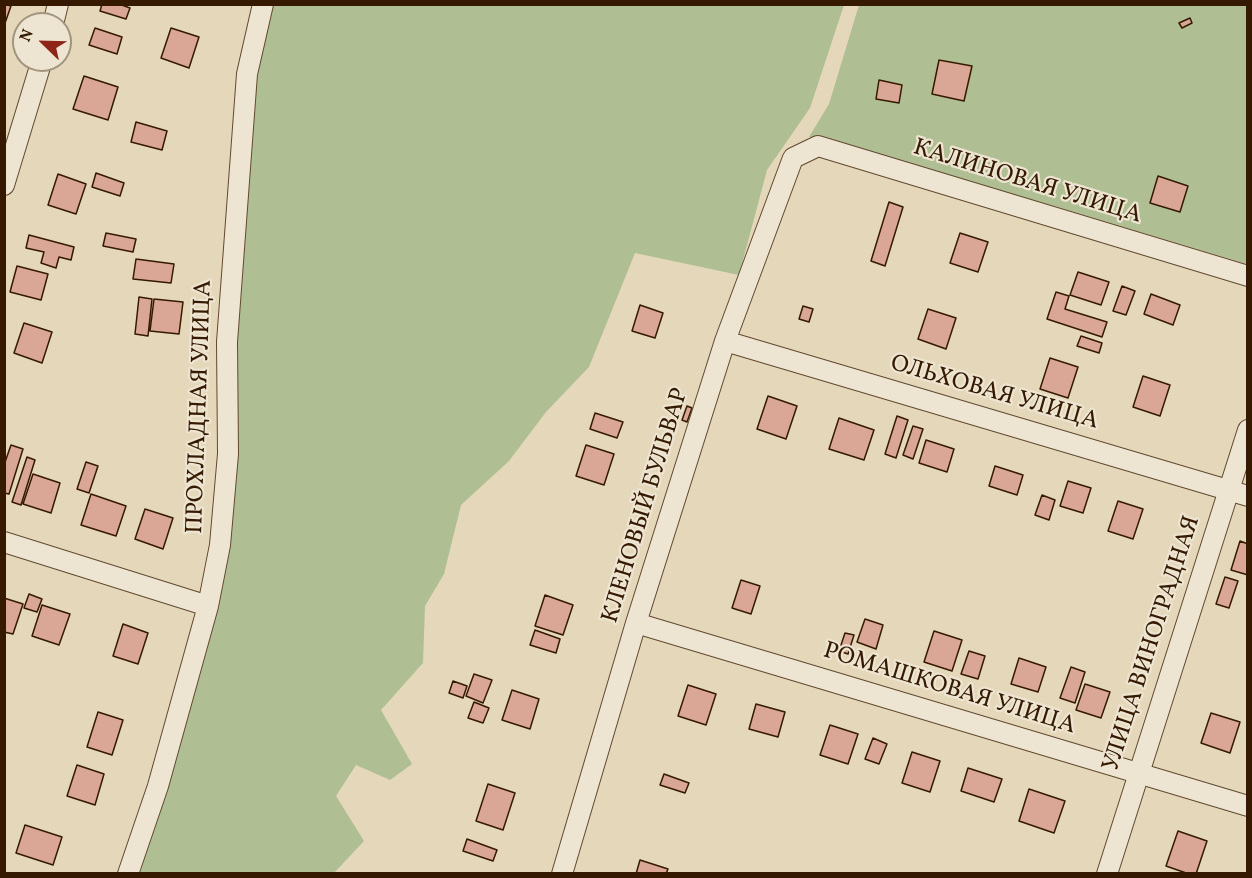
<!DOCTYPE html>
<meta charset="utf-8">
<style>
body{margin:0}
#map{position:relative;width:1252px;height:878px;overflow:hidden;background:#e4d7ba;font-family:Vollkorn,serif}
canvas{display:block}
.frame{position:absolute;inset:0;border:6px solid #351a01;pointer-events:none}
.north{position:absolute;left:12px;top:12px;width:60px;height:60px;box-sizing:border-box;background:#ede5d2;border:2px solid #a3947e;border-radius:50%;rotate:293deg;font-size:16px;font-weight:700;line-height:24px;text-align:center;color:#351a01}
.north::after{content:'';display:block;margin:auto;width:21px;height:27px;background:#8f2418;clip-path:polygon(50% 0,100% 100%,50% 72%,0 100%)}
</style>
<div id="map">
<canvas width="1252" height="878"></canvas>
<div class="frame"></div>
<div class="north">N</div>
</div>
<script>
const context = document.querySelector('canvas').getContext('2d');
context.lineJoin = 'round';
function fill(path, color) { context.fillStyle = color; context.fill(path, 'evenodd'); }
const poly = rows => new Path2D(rows.map(r => 'M' + r).join(''));
function stroke(path, color, width, dash) { context.strokeStyle = color; context.lineWidth = width; context.lineCap = dash ? 'butt' : 'round'; context.setLineDash(dash || []); context.stroke(path); }
function drawText(font, color, halo, rows, align = 'center') {
  context.font = font + ' Vollkorn,serif'; context.lineWidth = 4.5; context.setLineDash([]); context.textBaseline = 'middle'; context.strokeStyle = halo; context.fillStyle = color; for (const [text, x, y, turn = 0] of rows) {
    context.save(); context.translate(x, y); context.rotate((+turn || 0) * Math.PI / 180); context.textAlign = isNaN(turn) ? turn : align; if (halo) context.strokeText(text, 0, 0); context.fillText(text, 0, 0); context.restore();
  }
}
fill(poly([
 [267,5,844,5,810,108,767,170,739,275,635,253,589,367,546,412,509,461,461,505,444,574,425,606,423,663,381,710,412,764,390,780,356,765,336,796,364,841,334,873,140,874,185,714,206,654,213,605,232,393,246,123],
 [859,5,1247,5,1247,264,1054,206,809,137,829,104]
]), '#b0bf93');
const building = poly([
 [4,4,11,6,4,26,4,4],
 [102,4,119,4,130,8,126,19,100,11,102,4],
 [1190,18,1192,23,1182,28,1179,23,1190,18],
 [95,28,122,37,117,54,89,45,95,28],
 [171,28,199,37,189,68,161,58,171,28],
 [939,60,972,66,964,101,932,94,939,60],
 [84,76,118,87,108,120,73,109,84,76],
 [879,80,902,85,899,103,876,99,879,80],
 [136,122,167,131,162,150,131,142,136,122],
 [96,173,124,183,120,196,92,187,96,173],
 [58,174,86,184,76,214,48,205,58,174],
 [1158,176,1188,186,1180,212,1150,203,1158,176],
 [889,202,903,207,885,266,871,261,889,202],
 [106,233,136,239,133,252,103,246,106,233],
 [960,233,988,242,978,272,950,263,960,233],
 [29,235,74,247,71,260,59,257,56,268,41,263,44,252,26,248,29,235],
 [136,259,174,264,171,283,133,279,136,259],
 [17,266,48,274,41,300,10,292,17,266],
 [1078,272,1109,282,1101,305,1070,295,1078,272],
 [1122,286,1135,291,1126,315,1113,311,1122,286],
 [1056,292,1069,296,1065,309,1107,322,1102,337,1047,319,1056,292],
 [1151,294,1180,305,1173,325,1144,314,1151,294],
 [139,297,152,299,148,336,135,334,139,297],
 [154,299,183,302,179,334,150,331,154,299],
 [640,305,663,313,655,338,632,331,640,305],
 [803,306,813,309,809,322,799,319,803,306],
 [928,309,956,318,946,349,918,339,928,309],
 [24,323,52,332,42,363,14,353,24,323],
 [1081,336,1102,343,1099,353,1077,346,1081,336],
 [1050,358,1078,367,1068,398,1040,389,1050,358],
 [1143,376,1170,385,1160,416,1133,407,1143,376],
 [768,396,797,406,786,439,757,429,768,396],
 [687,406,692,408,687,422,682,420,687,406],
 [595,413,623,422,617,438,590,429,595,413],
 [897,416,908,420,896,458,885,454,897,416],
 [839,418,874,430,864,460,829,449,839,418],
 [913,426,923,429,913,459,903,455,913,426],
 [926,440,954,449,947,472,919,463,926,440],
 [11,445,23,449,9,494,4,493,4,465,11,445],
 [586,445,614,454,604,485,576,476,586,445],
 [27,457,35,460,21,505,12,502,27,457],
 [86,462,98,466,89,493,77,489,86,462],
 [995,466,1023,475,1017,495,989,486,995,466],
 [33,474,60,483,51,513,23,504,33,474],
 [1068,481,1091,488,1083,513,1060,506,1068,481],
 [91,494,126,506,116,536,81,525,91,494],
 [1042,495,1055,500,1049,520,1035,515,1042,495],
 [1118,501,1143,509,1133,539,1108,531,1118,501],
 [145,509,173,518,163,549,135,539,145,509],
 [1240,541,1248,544,1248,575,1231,570,1240,541],
 [1225,577,1238,581,1229,608,1216,604,1225,577],
 [741,580,760,586,751,614,732,608,741,580],
 [29,594,42,599,37,612,24,608,29,594],
 [545,595,573,605,563,635,535,626,545,595],
 [4,598,23,604,13,634,4,632,4,598],
 [42,605,70,614,59,645,32,636,42,605],
 [865,619,883,625,876,649,857,642,865,619],
 [123,624,148,633,138,664,113,656,123,624],
 [535,630,560,639,556,653,530,645,535,630],
 [934,631,962,640,952,671,924,662,934,631],
 [845,633,854,635,848,654,839,651,845,633],
 [969,651,985,656,978,679,961,674,969,651],
 [1019,658,1046,667,1038,692,1011,684,1019,658],
 [1071,667,1085,672,1075,703,1060,698,1071,667],
 [474,674,492,680,483,703,466,696,474,674],
 [453,681,467,686,463,698,449,693,453,681],
 [1085,684,1110,692,1101,718,1076,710,1085,684],
 [688,685,716,694,706,725,678,716,688,685],
 [512,690,539,699,530,729,502,720,512,690],
 [474,702,489,708,483,723,468,718,474,702],
 [756,704,785,712,778,737,749,729,756,704],
 [98,712,123,720,112,755,87,747,98,712],
 [1211,713,1240,722,1230,753,1201,743,1211,713],
 [830,725,858,734,848,764,820,755,830,725],
 [873,738,887,744,879,764,865,759,873,738],
 [912,752,940,761,930,792,902,783,912,752],
 [77,765,104,774,95,805,67,796,77,765],
 [968,768,1002,779,994,802,961,791,968,768],
 [664,774,689,783,685,793,660,785,664,774],
 [488,784,515,793,503,830,476,821,488,784],
 [1029,789,1065,801,1054,833,1019,821,1029,789],
 [25,825,62,837,53,865,16,853,25,825],
 [1178,831,1207,841,1196,874,1189,874,1166,866,1178,831],
 [467,839,497,850,493,861,463,851,467,839],
 [640,860,668,869,666,874,636,874,640,860]
]);
fill(building, '#daa695');
stroke(building, '#351a01', 1.5);
const minor = poly([
 [53,24,58,4],
 [4,185,42,60],
 [725,341,1248,496],
 [4,542,208,606],
 [636,623,1248,806],
 [128,874,158,786,208,606,220,545,228,454,227,342,247,74,263,4],
 [562,874,636,623,725,341,793,158,818,146,1248,276],
 [1107,874,1248,430]
]);
stroke(minor, '#61492f', 22);
stroke(minor, '#ede5d2', 20);
drawText('24px', '#351a01', '#ede5d2', [
 ["КАЛИНОВАЯ УЛИЦА",1027,183,17],
 ["ОЛЬХОВАЯ УЛИЦА",994,394,16],
 ["ПРОХЛАДНАЯ УЛИЦА",201,407,-88],
 ["КЛЕНОВЫЙ БУЛЬВАР",647,506,-73],
 ["УЛИЦА ВИНОГРАДНАЯ",1153,644,-72],
 ["РОМАШКОВАЯ УЛИЦА",949,690,17]
]);
</script>
